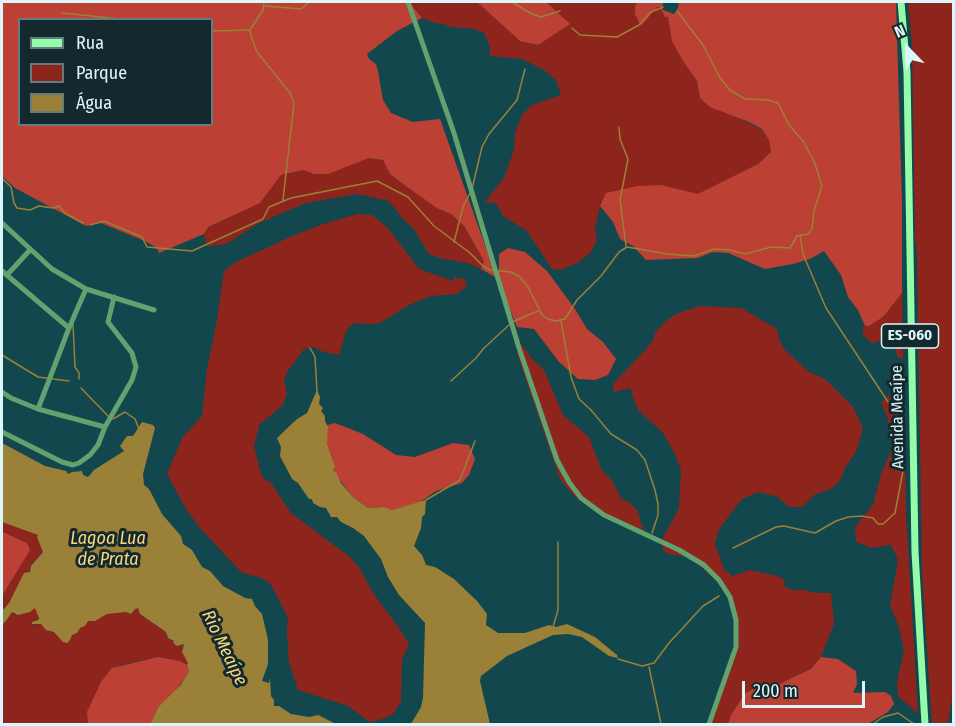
<!DOCTYPE html>
<meta charset="utf-8">
<style>
body{margin:0}
#map{position:relative;width:955px;height:726px;overflow:hidden;background:#12474e;font-family:"Fira Sans Condensed",sans-serif}
canvas{display:block}
.frame{position:absolute;inset:0;border:3px solid #dcf6fa;pointer-events:none}
.legend{position:absolute;left:18px;top:18px;width:195px;height:108px;box-sizing:border-box;background:#14292d;border:2px solid #647b7f;margin:0;padding:8px 10px;list-style:none;font-size:18px;color:#dcf6fa}
.legend li{display:flex;align-items:center;gap:12px;height:30px}
.legend b{width:30px;border:2px solid #647b7f}
.north{position:absolute;left:877px;top:18px;width:60px;height:60px;-webkit-text-stroke:4px #14292d;paint-order:stroke;rotate:337deg;font-size:16px;font-weight:700;line-height:24px;text-align:center;color:#dcf6fa}
.north::after{content:'';display:block;margin:auto;width:21px;height:27px;background:#dcf6fa;clip-path:polygon(50% 0,100% 100%,50% 72%,0 100%)}
.scale{position:absolute;left:742px;top:681px;width:123px;height:27px;box-sizing:border-box;border:3px solid #dcf6fa;border-top:0;padding-left:8px;font-size:18px;line-height:21px;white-space:nowrap;color:#dcf6fa;-webkit-text-stroke:4px #14292d;paint-order:stroke}
</style>
<div id="map">
<canvas width="955" height="726"></canvas>
<div class="frame"></div>
<ul class="legend">
<li><b style="height:8px;background:#94fca8"></b>Rua</li>
<li><b style="height:16px;background:#8e251d"></b>Parque</li>
<li><b style="height:16px;background:#9b8138"></b>Água</li>
</ul>
<div class="north">N</div>
<div class="scale">200 m</div>
</div>
<script>
const context = document.querySelector('canvas').getContext('2d');
context.lineJoin = 'round';
function fill(path, color) { context.fillStyle = color; context.fill(path, 'evenodd'); }
const poly = rows => new Path2D(rows.map(r => 'M' + r).join(''));
function stroke(path, color, width, dash) { context.strokeStyle = color; context.lineWidth = width; context.lineCap = dash ? 'butt' : 'round'; context.setLineDash(dash || []); context.stroke(path); }
function drawText(font, color, halo, rows, align = 'center') {
  context.font = font + ' "Fira Sans Condensed",sans-serif'; context.lineWidth = 6; context.setLineDash([]); context.textBaseline = 'middle'; context.strokeStyle = halo; context.fillStyle = color; for (const [text, x, y, turn = 0] of rows) {
    context.save(); context.translate(x, y); context.rotate((+turn || 0) * Math.PI / 180); context.textAlign = isNaN(turn) ? turn : align; if (halo) context.strokeText(text, 0, 0); context.fillText(text, 0, 0); context.restore();
  }
}
fill(poly([
 [409,2,477,2,520,41,537,45,569,24,546,2,637,2,635,6,641,26,657,7,660,7,665,17,668,17,672,40,683,61,697,81,700,98,762,130,769,140,771,152,758,164,698,195,661,185,600,206,595,228,597,240,591,252,579,262,561,270,552,269,527,231,503,216,496,203,485,202,504,178,514,150,515,133,522,115,532,105,561,95,556,80,544,70,522,59,490,56,490,46,484,33,475,29,451,27,443,24,435,23,422,18],
 [908,2,953,2,954,684,948,724,932,724,922,571,917,252,915,240,912,44],
 [369,158,383,160,390,174,407,187,437,208,451,214,464,226,484,261,481,269,468,263,443,259,429,254,413,228,402,218,389,201,357,194,306,203,259,223,226,244,209,246,206,243,204,234,208,227,260,203,281,175,303,170,314,174],
 [358,214,372,215,387,227,419,269,453,281,455,277,464,279,467,286,457,294,431,296,409,305,380,323,369,324,355,323,347,329,339,355,321,351,314,347,304,349,287,372,284,381,287,394,283,405,259,425,254,447,262,477,271,483,291,513,350,557,360,569,373,593,399,628,409,644,402,659,401,702,394,713,386,718,370,722,348,706,298,690,289,662,287,632,288,618,275,592,269,582,259,577,242,573,200,528,186,509,167,474,182,438,202,416,207,369,217,320,224,271,236,262,290,237,323,224],
 [902,293,903,360,897,356,894,342,891,343,888,338,883,336,878,342,872,343,864,336,862,330,865,326,869,326,883,317],
 [700,306,741,308,777,329,779,339,784,349,809,372,825,379,853,407,863,428,856,452,845,468,840,481,831,489,814,495,802,507,789,507,778,497,758,492,742,499,719,529,715,544,724,569,732,576,750,570,777,576,785,580,783,585,791,590,806,590,815,593,831,593,834,624,821,657,811,669,775,686,758,687,745,693,731,715,728,724,709,724,736,641,735,614,722,586,690,557,668,554,663,550,662,540,679,508,681,470,674,452,663,433,638,410,630,388,614,392,613,384,647,348,654,339,655,332,666,321,676,314],
 [521,344,534,361,544,370,563,415,589,437,602,471,611,479,621,498,630,503,637,510,644,532,594,511,574,496,560,479,517,353],
 [889,395,899,413,905,416,906,513,918,714,898,696,897,682,904,651,899,627,890,605,898,560,891,545,872,548,856,542,855,527,873,505,882,471,893,448,887,416,881,403],
 [2,522,39,535,37,538,43,551,31,566,29,572,24,574,9,603,2,611,2,596,19,568,23,543,5,533,2,533],
 [33,608,36,608,39,615,34,625,41,624,46,629,70,640,71,635,77,633,78,629,83,627,88,621,95,621,107,614,125,612,129,614,133,613,134,609,139,608,141,615,166,632,167,638,174,641,174,644,179,646,184,644,182,650,189,663,187,665,180,661,158,657,121,665,101,682,88,712,88,724,2,724,2,625,6,621,12,612,15,615,23,614]
]), '#8e251d');
fill(poly([
 [2,2,409,2,422,18,397,31,367,54,369,59,376,64,378,71,383,100,391,113,413,122,440,119,496,276,499,269,499,254,508,248,525,252,547,271,575,309,587,329,603,342,616,359,608,375,595,380,578,379,559,362,534,329,517,327,497,278,481,269,484,261,464,226,451,214,437,208,407,187,390,174,383,160,369,158,328,174,314,174,303,170,281,175,260,203,208,227,204,234,159,253,157,248,145,241,101,223,86,226,15,188,2,176],
 [20,20,212,20,212,124,20,124],
 [477,2,546,2,570,24,538,45,520,41],
 [637,2,664,2,662,7,663,10,674,14,678,8,679,2,896,2,902,201,902,293,883,317,869,326,865,326,858,310,848,297,841,275,824,251,810,259,793,264,765,269,728,253,713,252,698,258,646,260,633,246,620,239,613,222,600,206,606,193,638,186,661,185,698,194,758,164,771,152,769,140,762,129,749,122,710,107,700,98,697,81,683,61,672,41,668,17,665,17,660,7,657,7,641,26,635,14,635,6],
 [335,423,363,434,396,455,415,457,453,443,469,445,475,459,469,475,462,483,436,491,419,503,392,510,385,507,368,508,352,496,333,471,335,466,327,444,327,425],
 [2,533,5,533,27,543,30,550,2,596],
 [158,657,180,661,187,665,189,671,176,691,159,706,150,724,88,724,87,712,101,682,112,668],
 [821,657,838,659,856,671,857,684,853,693,885,692,891,696,894,704,888,712,868,724,728,724,731,715,745,693,758,687,775,686,811,669]
]), '#bc4034');
fill(poly([
 [317,390,320,397,319,404,323,408,321,411,325,416,325,421,328,427,327,444,335,466,333,471,336,472,341,483,353,497,368,508,385,507,392,510,426,500,425,514,422,517,421,528,414,546,422,555,426,565,435,567,454,579,477,601,487,614,486,625,498,633,525,633,549,625,556,627,567,624,595,637,617,655,618,658,609,656,582,637,568,634,553,635,507,656,481,676,480,681,490,724,411,724,421,707,423,698,425,623,399,595,388,577,381,559,364,536,353,528,341,522,337,517,331,517,326,508,320,507,313,503,312,499,309,499,298,483,292,479,280,456,281,447,277,438,297,419,307,413],
 [142,422,153,425,155,428,143,474,144,485,149,489,162,514,181,536,183,544,192,550,202,567,210,571,223,586,245,598,252,599,255,606,262,614,268,640,268,664,262,681,269,683,270,678,271,696,274,700,274,706,279,706,291,714,309,717,318,715,336,724,150,724,159,706,180,686,189,671,187,665,188,663,182,652,184,644,177,646,173,643,174,641,168,638,166,632,140,614,138,608,135,609,131,614,126,612,107,614,95,621,88,621,85,626,80,628,77,633,72,635,70,640,67,643,63,642,54,632,46,630,41,624,32,624,32,622,38,620,39,618,35,608,30,612,18,615,12,612,6,621,2,625,2,611,9,603,24,573,30,572,31,566,43,552,37,537,38,535,2,522,2,443,45,466,66,471,68,474,72,472,82,471,83,475,88,477,94,470,124,451,120,446,127,436,133,436]
]), '#9b8138');
stroke(poly([
 [264,2,263,10,250,30,251,36,257,52,290,93,294,103,283,200],
 [512,2,532,14,541,17,560,11],
 [265,6,301,9,309,2],
 [62,13,130,20],
 [572,28,580,35,617,37,639,25,651,12,663,7],
 [212,31,250,30],
 [619,127,620,139,628,159,620,200,626,246],
 [2,178,11,187,14,203,17,208,30,210,39,206,53,208,59,206,65,213,83,223],
 [472,189,482,147,489,134,517,100,525,69],
 [90,225,104,221,142,237,147,247,192,251,263,219,269,207,291,198,377,181,408,197,434,226,470,253,483,266,490,270,511,272,520,277,528,287,542,315,548,319,555,321,565,319,577,300,601,276,619,252,627,247,667,254,694,256,714,249,730,250,745,254,771,247,790,248,797,236,808,234,812,229,814,211,822,186,814,161,803,141,789,125,778,103,768,100,745,99,730,90,720,78,703,45,677,11],
 [454,242,463,207,470,193],
 [561,321,571,377,579,399,591,410,611,434,637,450,645,460,655,490,658,504,658,515,652,533],
 [512,322,538,311],
 [73,324,75,367,79,373,79,379],
 [310,348,315,357,317,391],
 [2,355,38,377,69,381],
 [451,381,476,358,484,348,509,325],
 [81,388,109,417],
 [113,419,125,412,135,419,139,429],
 [426,500,460,480,475,441],
 [733,548,776,527,784,526,815,533,836,521,848,517,862,516,873,518,878,524,883,524,895,513,903,471,902,423,826,308,803,254,800,235],
 [553,627,558,610,558,542],
 [618,659,642,666,654,663,669,643,703,606,719,596],
 [649,667,661,724],
 [873,724,883,717,898,713,914,724]
]), '#9b8138', 1.5);
stroke(poly([
 [408,2,454,133,519,348,557,460,569,482,581,498,604,515,679,550,704,565,719,580,730,597,736,620,736,647,709,724],
 [2,223,52,269,86,289],
 [2,271,69,328],
 [7,275,30,250],
 [2,392,11,398,38,409,105,427],
 [38,409,69,328,86,289,154,310],
 [2,432,62,462,73,465,79,463,90,455,98,445,105,427,132,380,136,367,132,353,108,322,114,297]
]), '#63a16e', 5);
stroke(poly([
 [901,2,907,72,915,552,925,724]
]), '#94fca8', 7);
for (const [x, y, w] of [
 [910,336,57]
]) { const box = new Path2D(); box.roundRect(x - w / 2, y - 12, w, 24, 4.5); context.fillStyle = '#14292d'; context.fill(box); stroke(box, '#dcf6fa', 1.5); }
drawText('bold 15px', '#dcf6fa', null, [
 ["ES-060",910,336]
]);
drawText('16px', '#dcf6fa', '#14292d', [
 ["Avenida Meaípe",898,417,-91]
]);
drawText('italic 18px', '#f9d77e', '#14292d', [
 ["Lagoa Lua",108,539],
 ["de Prata",108,560],
 ["Rio Meaípe",224,648,64]
]);
</script>
